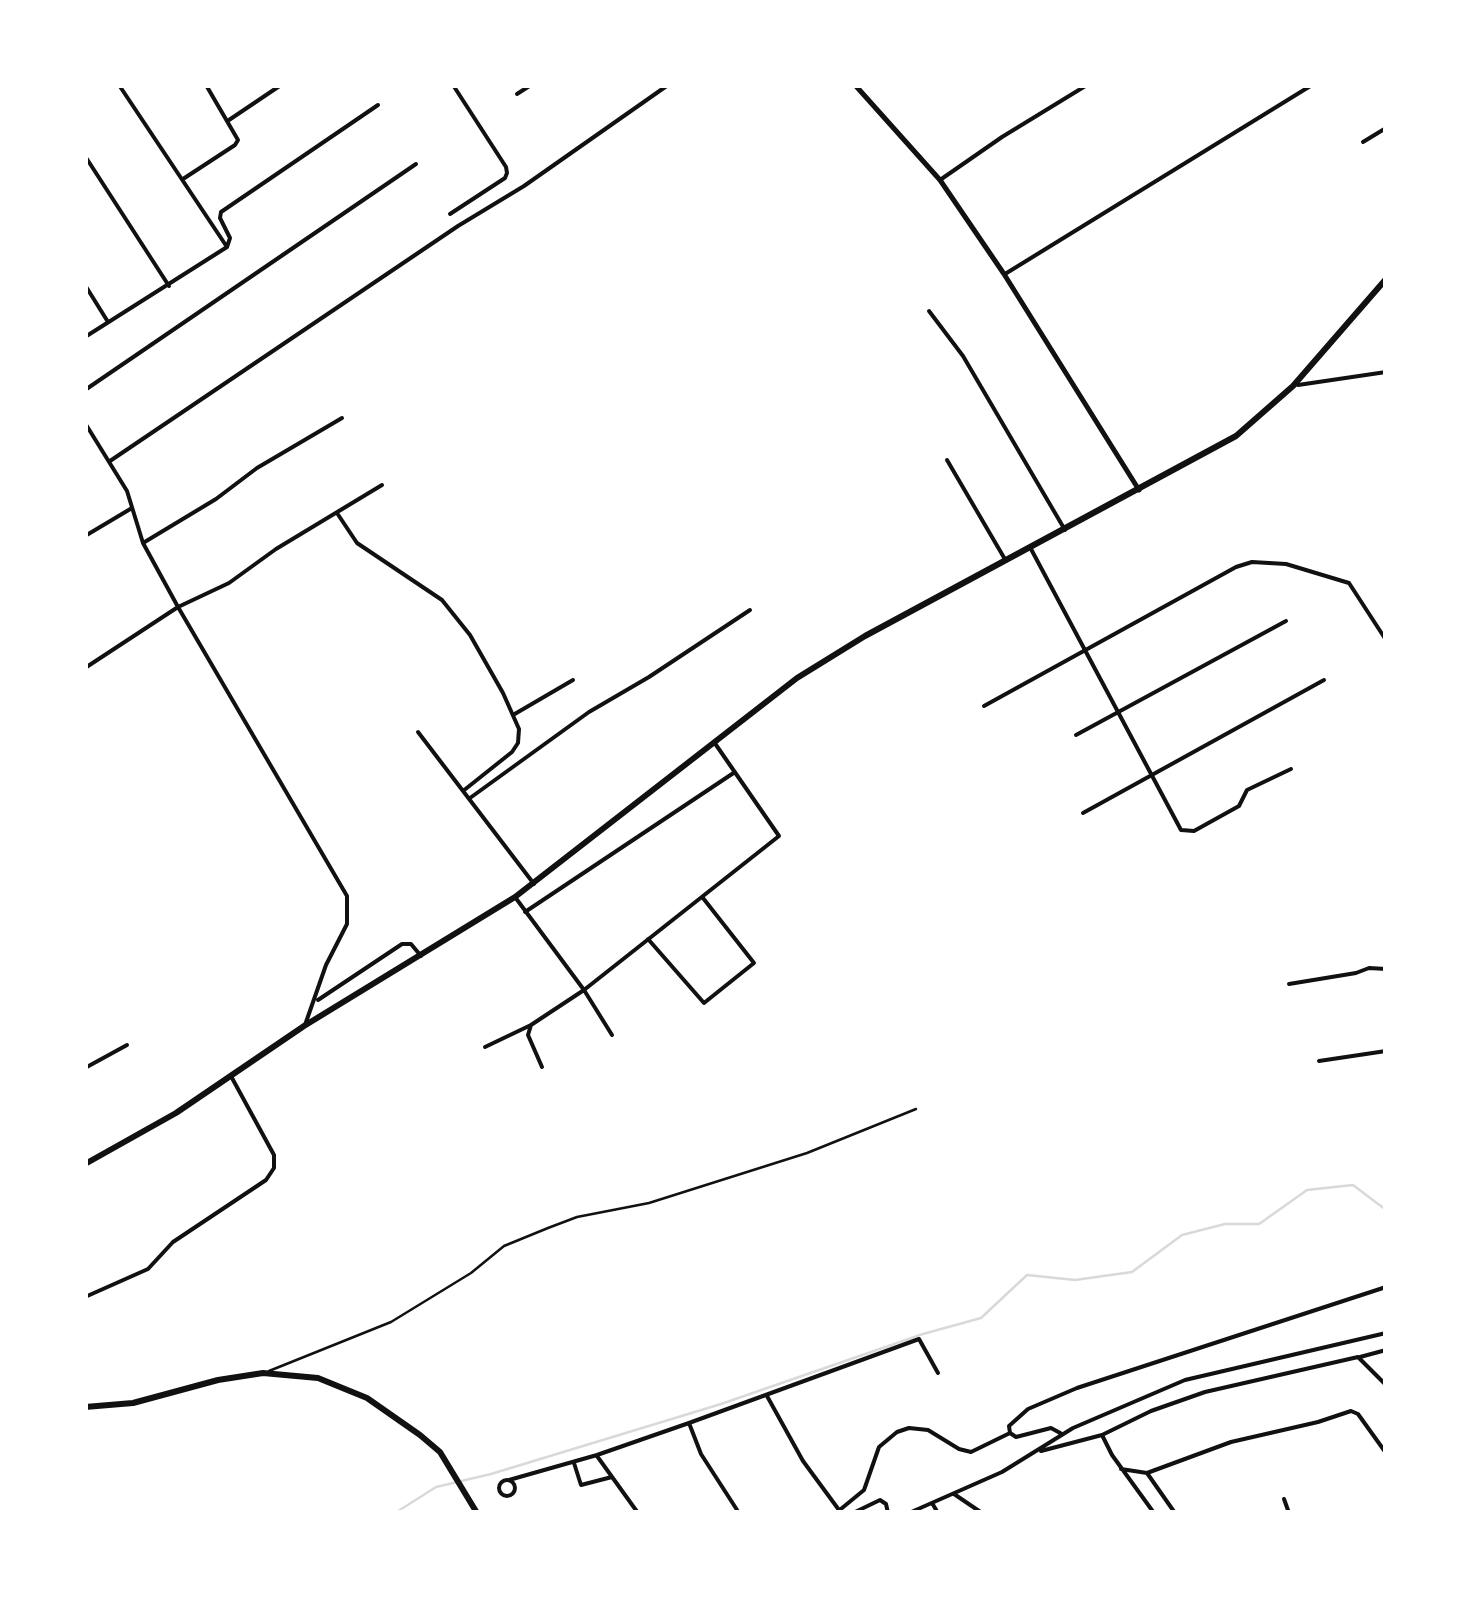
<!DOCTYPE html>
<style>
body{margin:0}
#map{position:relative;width:1471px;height:1598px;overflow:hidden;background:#fff;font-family:Montserrat,sans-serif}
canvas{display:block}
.frame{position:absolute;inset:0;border:88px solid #fff;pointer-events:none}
</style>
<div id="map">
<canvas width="1471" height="1598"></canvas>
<div class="frame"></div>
</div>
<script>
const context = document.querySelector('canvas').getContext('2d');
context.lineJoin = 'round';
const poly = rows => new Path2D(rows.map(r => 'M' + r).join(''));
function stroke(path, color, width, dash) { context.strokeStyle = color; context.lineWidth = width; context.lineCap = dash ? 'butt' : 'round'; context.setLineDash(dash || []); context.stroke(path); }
stroke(poly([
 [395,1513,436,1487,491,1474,721,1404,923,1334,981,1318,1027,1275,1075,1280,1132,1272,1182,1235,1225,1224,1259,1224,1307,1190,1353,1185,1386,1210]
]), '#d9d9d9', 2.5);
stroke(poly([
 [269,1371,391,1322,471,1273,504,1246,548,1228,577,1217,649,1203,807,1153,916,1109]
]), '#111', 2.5);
stroke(poly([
 [119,85,227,247],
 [517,94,531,85],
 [229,120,281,85],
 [1363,142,1386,128],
 [85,156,169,286],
 [183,179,235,145,238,140,206,85],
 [940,180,1002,137,1087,85],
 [450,214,505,178,507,173,506,167,453,85],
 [227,247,230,238,220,218,221,212,378,105],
 [1005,274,1312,85],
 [85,285,108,322],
 [929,311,963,356,1065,530],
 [85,337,227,247],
 [1298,385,1386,372],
 [85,390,416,164],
 [85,423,127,491,143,543,178,607,347,896,347,924,326,965,305,1025],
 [947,460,1006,561],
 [110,461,458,226,524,186,668,85],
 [337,513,357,543,442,600,470,635,503,693,519,729,518,743,512,752,463,791],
 [85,536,132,508],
 [143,543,216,499,257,468,342,418],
 [1031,549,1181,830,1194,831,1239,806,1247,790,1291,769],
 [85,668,178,607,229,583,276,549,382,485],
 [984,706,1236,567,1252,562,1286,564,1349,583,1386,640],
 [513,715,573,680],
 [418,732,534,884],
 [1076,735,1286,621],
 [470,798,589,712,649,677,750,610],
 [1083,813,1324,680],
 [515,897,584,990,612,1035],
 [525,912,735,772],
 [648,939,704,1003,754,963,703,898],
 [1289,984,1356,973,1369,968,1386,969],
 [318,1000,402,944,411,944,421,956],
 [485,1047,531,1025],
 [1319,1061,1386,1051],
 [542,1067,528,1035,531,1025,584,990,779,836,714,742],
 [85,1068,127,1045],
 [85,1297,148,1269,173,1242,266,1180,274,1168,274,1155,232,1078],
 [1360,1357,1386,1350],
 [767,1396,803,1461,839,1510],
 [689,1423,701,1454,739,1513],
 [1062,1434,1051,1428,1016,1437,1010,1433,1009,1426,1028,1409,1077,1388,1386,1287],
 [1102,1435,1112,1455,1154,1513],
 [1041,1451,1102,1435,1151,1411,1205,1392,1358,1357,1386,1385],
 [597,1456,638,1513],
 [574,1463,581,1485,612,1477],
 [1121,1469,1147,1473,1231,1442,1318,1422,1351,1411,1358,1414,1386,1453],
 [1147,1473,1175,1513],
 '499 1488a8 8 0 1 1 16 0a8 8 0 1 1-16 0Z',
 [509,1480,597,1455,689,1423,919,1339,938,1373],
 [954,1494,982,1513],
 [1284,1499,1289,1513],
 [932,1503,938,1513],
 [836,1513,864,1490,879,1447,897,1432,909,1428,928,1430,959,1449,971,1452,1010,1433],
 [853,1513,880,1500,886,1504,888,1513],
 [909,1513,1002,1472,1073,1428,1185,1380,1386,1333]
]), '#111', 4);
stroke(poly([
 [855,85,940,180,1004,274,1139,490]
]), '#111', 5);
stroke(poly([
 [85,1164,176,1113,304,1026,515,897,797,678,865,636,1236,436,1293,386,1386,279],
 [85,1407,133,1403,218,1380,263,1373,318,1378,367,1398,420,1435,440,1452,477,1513]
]), '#111', 6);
</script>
